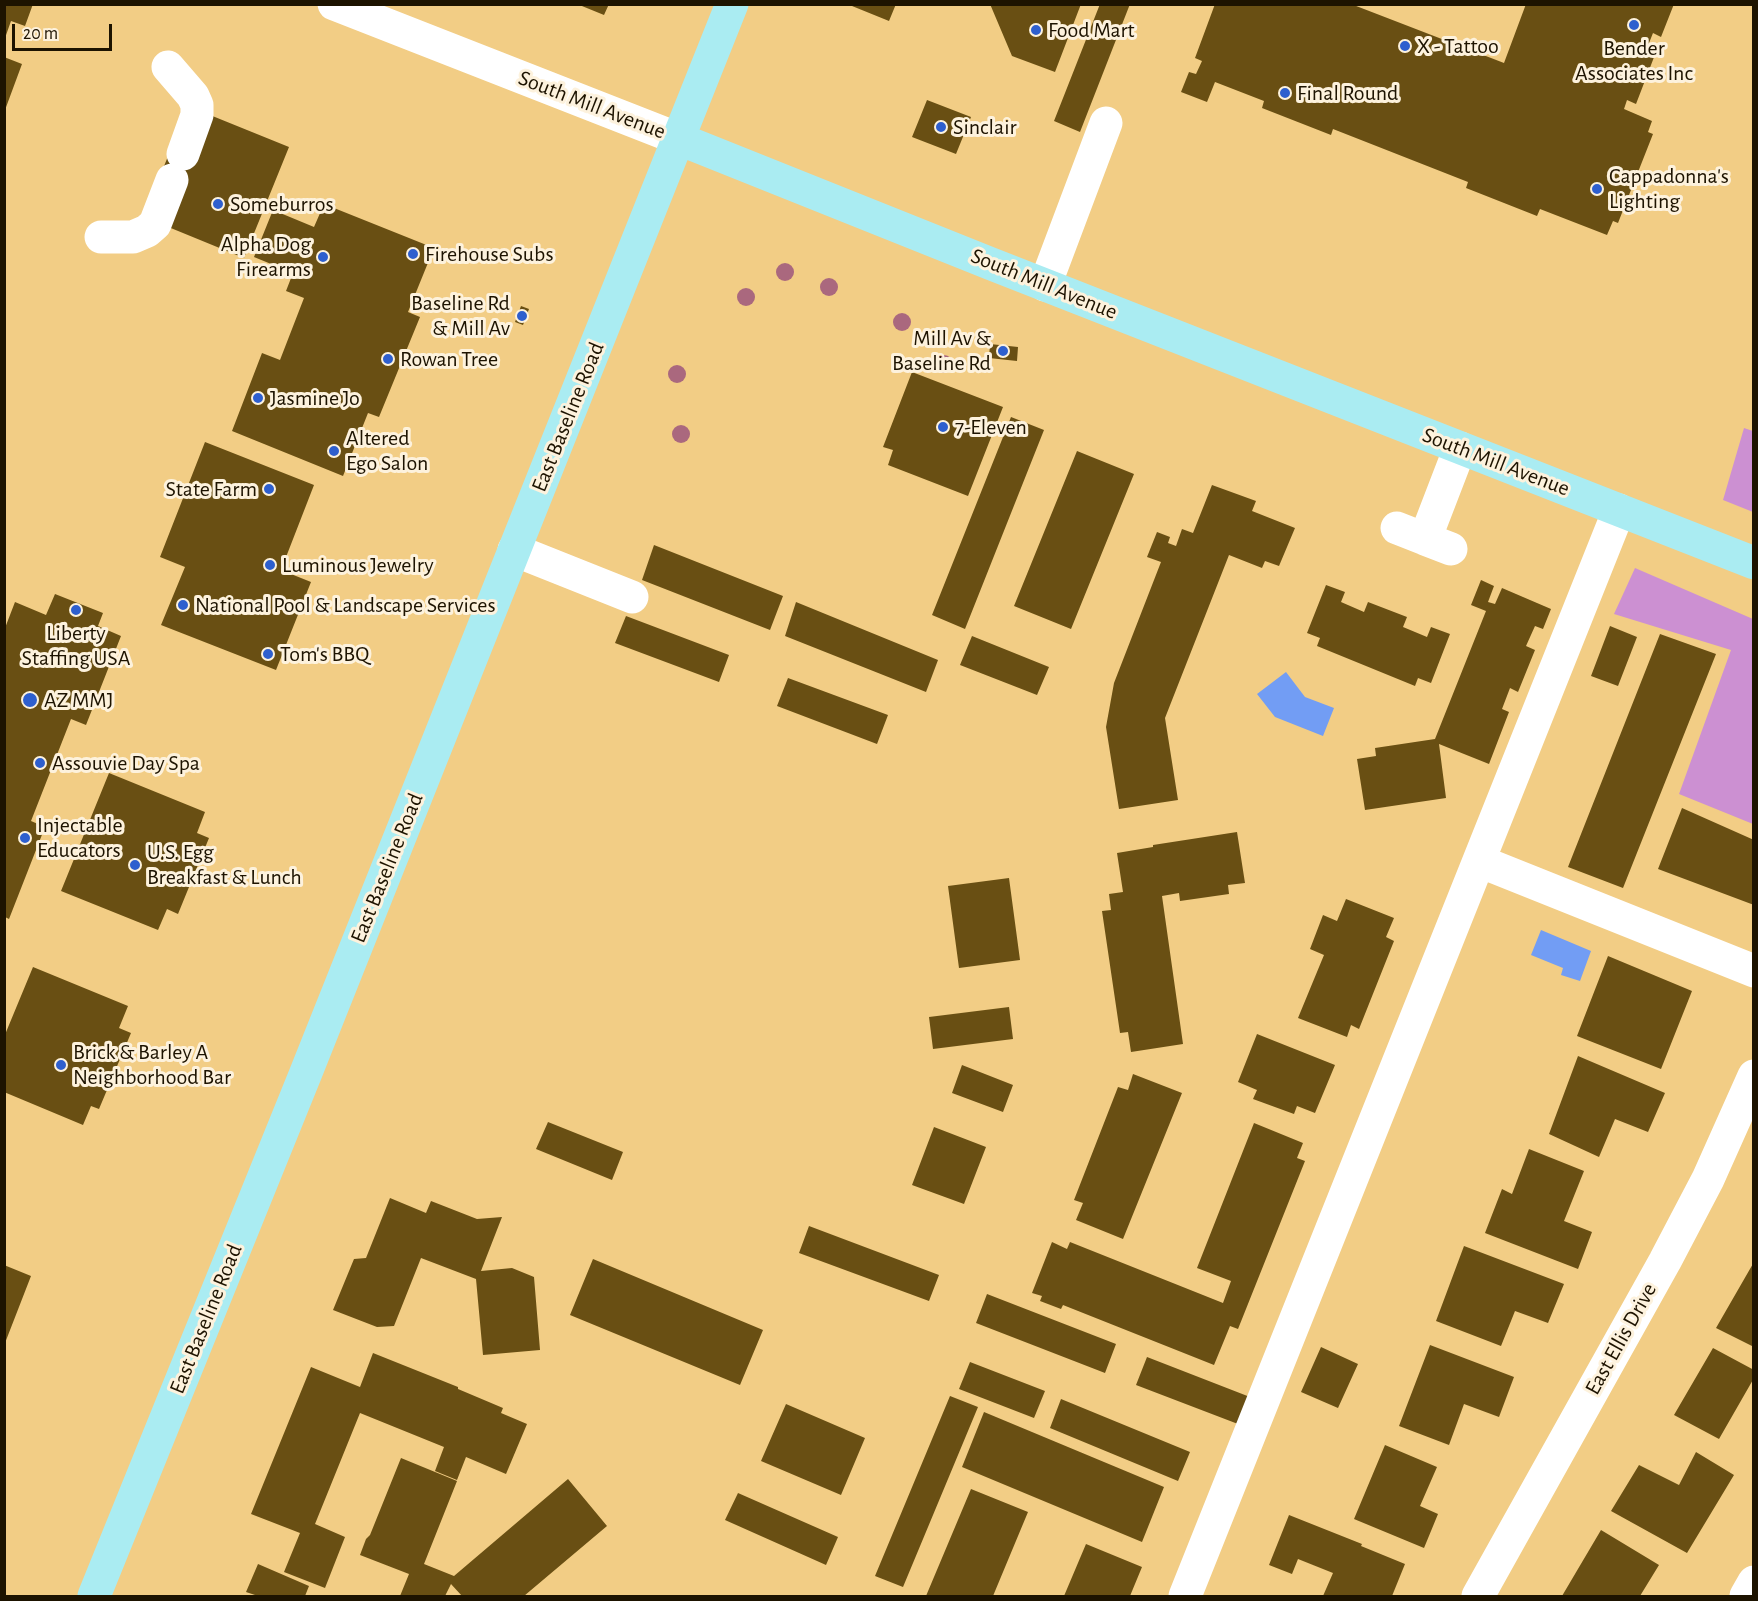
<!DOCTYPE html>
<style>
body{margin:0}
#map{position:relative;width:1758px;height:1601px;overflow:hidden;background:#f2cd85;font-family:"Alegreya Sans",sans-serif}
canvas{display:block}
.frame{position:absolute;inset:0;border:6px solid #1d1300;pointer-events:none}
.scale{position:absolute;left:12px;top:24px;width:100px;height:27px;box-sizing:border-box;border:3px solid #1d1300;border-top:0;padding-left:8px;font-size:18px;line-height:21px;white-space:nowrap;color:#1d1300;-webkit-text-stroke:4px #fdf2dd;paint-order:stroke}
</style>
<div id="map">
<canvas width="1758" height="1601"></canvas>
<div class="frame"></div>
<div class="scale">20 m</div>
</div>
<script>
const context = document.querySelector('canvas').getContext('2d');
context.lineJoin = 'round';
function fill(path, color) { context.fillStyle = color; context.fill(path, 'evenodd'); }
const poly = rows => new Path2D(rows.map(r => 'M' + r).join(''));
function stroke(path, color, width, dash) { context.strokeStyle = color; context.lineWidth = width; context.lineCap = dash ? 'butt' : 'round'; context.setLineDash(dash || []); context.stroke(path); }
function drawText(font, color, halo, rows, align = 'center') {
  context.font = font + ' "Alegreya Sans",sans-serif'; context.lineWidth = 6; context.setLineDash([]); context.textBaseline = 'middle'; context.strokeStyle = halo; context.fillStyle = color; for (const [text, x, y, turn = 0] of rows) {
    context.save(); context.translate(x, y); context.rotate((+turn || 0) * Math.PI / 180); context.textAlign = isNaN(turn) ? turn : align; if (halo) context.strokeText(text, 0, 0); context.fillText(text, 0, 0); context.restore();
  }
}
fill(poly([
 [1744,428,1753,431,1753,512,1723,500],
 [1635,568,1753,619,1753,824,1679,794,1731,650,1614,614]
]), '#cc90d2');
fill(poly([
 [1286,672,1305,697,1334,708,1323,736,1275,717,1257,694],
 [1541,930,1591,951,1580,981,1561,975,1563,968,1531,955]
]), '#729df4');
fill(poly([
 [4,4,33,4,25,26,11,21,5,38],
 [577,4,609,4,604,15],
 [853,4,896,4,889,21,852,6],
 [990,4,1081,4,1055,72,1012,56],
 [1100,4,1130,4,1080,132,1054,121],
 [1215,4,1351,4,1504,63,1526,4,1674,4,1661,37,1653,33,1647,48,1656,52,1636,104,1627,100,1624,109,1652,121,1648,132,1653,134,1618,223,1613,221,1607,235,1540,209,1537,216,1466,188,1468,182,1333,129,1331,135,1262,108,1264,101,1215,82,1207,102,1181,92,1189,72,1196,74,1202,61,1195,58],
 [4,57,22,64,5,110,4,110],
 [927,100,971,117,956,154,912,137],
 [205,113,289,147,244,258,161,224,160,176,171,149],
 [324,204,434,248,408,312,420,317,379,417,368,413,343,476,232,431,262,353,280,360,304,298,286,291,293,273,254,257,273,210,314,227],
 [521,306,529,309,523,325,515,322],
 [990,344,1018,347,1017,361,989,358],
 [912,372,1003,407,968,496,888,465,893,450,883,447],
 [1011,417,1044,430,965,629,932,615],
 [205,442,314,485,281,570,311,582,276,670,161,625,185,567,160,557],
 [1077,451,1134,474,1071,629,1014,606],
 [1212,485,1256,501,1252,511,1295,528,1279,566,1265,561,1262,568,1229,555,1165,718,1178,800,1119,809,1106,727,1114,683,1161,562,1147,557,1157,532,1170,537,1168,543,1176,546,1182,529,1193,533],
 [654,545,783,596,770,630,642,580],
 [1481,580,1494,586,1488,602,1495,604,1502,588,1551,609,1543,629,1535,626,1526,646,1535,650,1518,692,1510,688,1502,709,1509,712,1489,764,1439,744,1446,798,1365,810,1357,759,1376,756,1375,748,1435,739,1486,611,1471,605],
 [1326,585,1345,592,1341,602,1364,612,1368,602,1407,617,1403,627,1427,637,1431,627,1450,634,1431,683,1418,678,1415,686,1317,646,1320,638,1307,633],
 [55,594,103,613,98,626,121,636,86,725,71,719,31,821,45,827,9,919,5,917,5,628,15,602,46,615],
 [796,602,938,660,926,692,785,636],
 [626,616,729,655,719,682,615,643],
 [1610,626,1637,637,1618,686,1591,676],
 [1660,634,1716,654,1623,888,1568,867],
 [972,636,1049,667,1037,695,960,665],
 [788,678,888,715,877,744,777,706],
 [109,773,205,812,197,833,209,838,178,914,167,909,158,930,61,891],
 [1682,808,1754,840,1754,905,1658,869],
 [1237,832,1245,883,1228,885,1229,894,1180,901,1179,893,1162,896,1183,1044,1131,1052,1128,1032,1120,1033,1102,911,1111,910,1109,894,1123,892,1117,853,1153,847,1153,845],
 [1009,878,1020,960,959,968,948,886],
 [1346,899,1394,918,1386,937,1394,941,1359,1029,1351,1025,1347,1037,1298,1018,1324,955,1310,949,1323,915,1337,921],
 [1608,956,1692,991,1661,1069,1577,1036],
 [33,967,128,1006,119,1028,131,1033,99,1109,91,1106,83,1125,4,1092,4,1037],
 [1009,1007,1013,1039,933,1049,929,1017],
 [1257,1034,1335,1065,1315,1113,1297,1106,1294,1114,1253,1099,1257,1090,1238,1082],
 [1578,1056,1665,1093,1648,1132,1615,1119,1599,1157,1549,1134],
 [962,1065,1013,1085,1003,1112,952,1093],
 [1133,1074,1182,1093,1123,1239,1076,1220,1083,1203,1074,1200,1118,1087,1128,1090],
 [548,1122,623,1152,612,1180,536,1149],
 [1254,1123,1303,1143,1297,1158,1305,1161,1238,1329,1230,1326,1214,1365,1063,1305,1061,1309,1040,1301,1042,1296,1032,1293,1052,1242,1067,1249,1070,1242,1223,1303,1231,1281,1197,1268],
 [934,1127,986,1147,964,1204,912,1185],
 [1529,1149,1584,1171,1564,1221,1592,1232,1578,1269,1485,1233,1502,1189,1512,1194],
 [390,1198,426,1213,431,1201,477,1219,502,1217,481,1271,512,1268,534,1277,540,1350,483,1355,476,1279,421,1258,394,1326,377,1327,333,1310,354,1259,366,1258],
 [809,1226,939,1275,929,1301,799,1253],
 [1464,1246,1564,1284,1548,1323,1515,1311,1501,1346,1436,1321],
 [593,1259,763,1330,740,1385,570,1315],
 [1754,1262,1754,1347,1716,1328],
 [4,1265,31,1276,5,1343,4,1343],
 [987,1294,1116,1344,1105,1373,976,1323],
 [1430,1345,1514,1377,1499,1417,1464,1404,1449,1445,1399,1426],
 [1321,1347,1358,1364,1338,1408,1301,1392],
 [1713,1348,1754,1370,1754,1378,1719,1439,1674,1415],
 [373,1353,458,1387,458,1389,503,1408,501,1413,527,1424,506,1474,466,1457,457,1480,435,1471,444,1447,360,1413,315,1524,345,1537,325,1588,284,1572,300,1533,251,1514,311,1367,360,1387],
 [1147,1357,1250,1397,1238,1424,1136,1385],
 [970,1362,1045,1391,1034,1418,959,1389],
 [950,1396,978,1407,903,1587,875,1576],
 [1061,1399,1190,1452,1178,1481,1050,1428],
 [786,1404,865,1438,841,1495,761,1461],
 [984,1412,1164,1487,1142,1542,962,1467],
 [1385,1445,1437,1467,1420,1506,1438,1514,1424,1548,1354,1519],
 [1696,1452,1734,1475,1687,1553,1611,1511,1639,1465,1679,1485],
 [401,1458,457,1481,424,1564,454,1576,568,1479,607,1526,524,1596,462,1596,451,1584,445,1596,400,1596,409,1574,360,1555,366,1539,370,1535],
 [971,1489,1028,1512,993,1596,926,1596],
 [738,1493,838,1537,826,1565,725,1520],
 [1289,1515,1362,1544,1361,1546,1405,1564,1392,1596,1323,1596,1333,1573,1298,1559,1292,1574,1269,1565],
 [1601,1530,1659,1565,1640,1596,1562,1596],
 [1086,1544,1142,1567,1130,1596,1064,1596],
 [258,1564,309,1586,305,1596,258,1596,246,1592]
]), '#694f13');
stroke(poly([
 [334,4,679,139],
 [168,67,193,96,197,105,197,115,183,154],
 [101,237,133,237,147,231,155,224,172,180],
 [1045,285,1106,123],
 [1397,528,1425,539],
 [1451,549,1425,539,1460,448],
 [514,550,632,597],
 [1479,861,1754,971],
 [1185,1596,1619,510],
 [1478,1596,1665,1261,1708,1179,1754,1076],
 [1746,1596,1754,1582]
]), '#fff', 33);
stroke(poly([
 [679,139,989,263,1754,563],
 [94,1596,305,1075,732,4]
]), '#aaecf2', 33);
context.fillStyle = '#aa687e';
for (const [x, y] of [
 [785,272],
 [829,287],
 [746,297],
 [902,322],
 [944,364],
 [677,374],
 [681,434]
]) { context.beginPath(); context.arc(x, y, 9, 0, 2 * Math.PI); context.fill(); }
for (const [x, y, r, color] of [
 [1634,25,6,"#2e5fce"],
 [1036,30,6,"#2e5fce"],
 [1405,46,6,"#2e5fce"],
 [1285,93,6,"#2e5fce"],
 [941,127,6,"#2e5fce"],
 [1597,189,6,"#2e5fce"],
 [218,204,6,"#2e5fce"],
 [413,254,6,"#2e5fce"],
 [323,257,6,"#2e5fce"],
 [522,316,6,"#2e5fce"],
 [1003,351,6,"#2e5fce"],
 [388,359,6,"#2e5fce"],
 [258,398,6,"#2e5fce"],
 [943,427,6,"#2e5fce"],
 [334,451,6,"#2e5fce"],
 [269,489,6,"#2e5fce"],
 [270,565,6,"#2e5fce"],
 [183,605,6,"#2e5fce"],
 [76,610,6,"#2e5fce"],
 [268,654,6,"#2e5fce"],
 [30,700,8,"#2e5fce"],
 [40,763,6,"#2e5fce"],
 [25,838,6,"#2e5fce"],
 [135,865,6,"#2e5fce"],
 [61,1065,6,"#2e5fce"]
]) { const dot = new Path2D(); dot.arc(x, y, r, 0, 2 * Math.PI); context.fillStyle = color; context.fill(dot); stroke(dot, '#fdf2dd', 2); }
drawText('22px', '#1d1300', '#fdf2dd', [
 ["Food Mart",1048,30],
 ["X - Tattoo",1417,46],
 ["Bender",1634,48,"center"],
 ["Associates Inc",1634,73,"center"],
 ["Final Round",1297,93],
 ["Sinclair",953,127],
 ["Cappadonna's",1609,176],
 ["Lighting",1609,201],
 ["Someburros",230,204],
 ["Alpha Dog",311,244,"right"],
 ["Firearms",311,269,"right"],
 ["Firehouse Subs",425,254],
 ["Baseline Rd",510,303,"right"],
 ["& Mill Av",510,328,"right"],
 ["Mill Av &",991,338,"right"],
 ["Baseline Rd",991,363,"right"],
 ["Rowan Tree",400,359],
 ["Jasmine Jo",270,398],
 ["7-Eleven",955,427],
 ["Altered",346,438],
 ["Ego Salon",346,463],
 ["State Farm",257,489,"right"],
 ["Luminous Jewelry",282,565],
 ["National Pool & Landscape Services",195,605],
 ["Liberty",76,633,"center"],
 ["Staffing USA",76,658,"center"],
 ["Tom's BBQ",280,654],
 ["AZ MMJ",44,700],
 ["Assouvie Day Spa",52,763],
 ["Injectable",37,825],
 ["Educators",37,850],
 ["U.S. Egg",147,852],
 ["Breakfast & Lunch",147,877],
 ["Brick & Barley A",73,1052],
 ["Neighborhood Bar",73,1077]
], 'left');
drawText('22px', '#1d1300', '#fdf2dd', [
 ["South Mill Avenue",592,105,21],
 ["South Mill Avenue",1044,284,22],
 ["East Baseline Road",568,417,-68],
 ["South Mill Avenue",1496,462,21],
 ["East Baseline Road",387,868,-68],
 ["East Baseline Road",206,1319,-68],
 ["East Ellis Drive",1621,1339,-61]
]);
</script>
